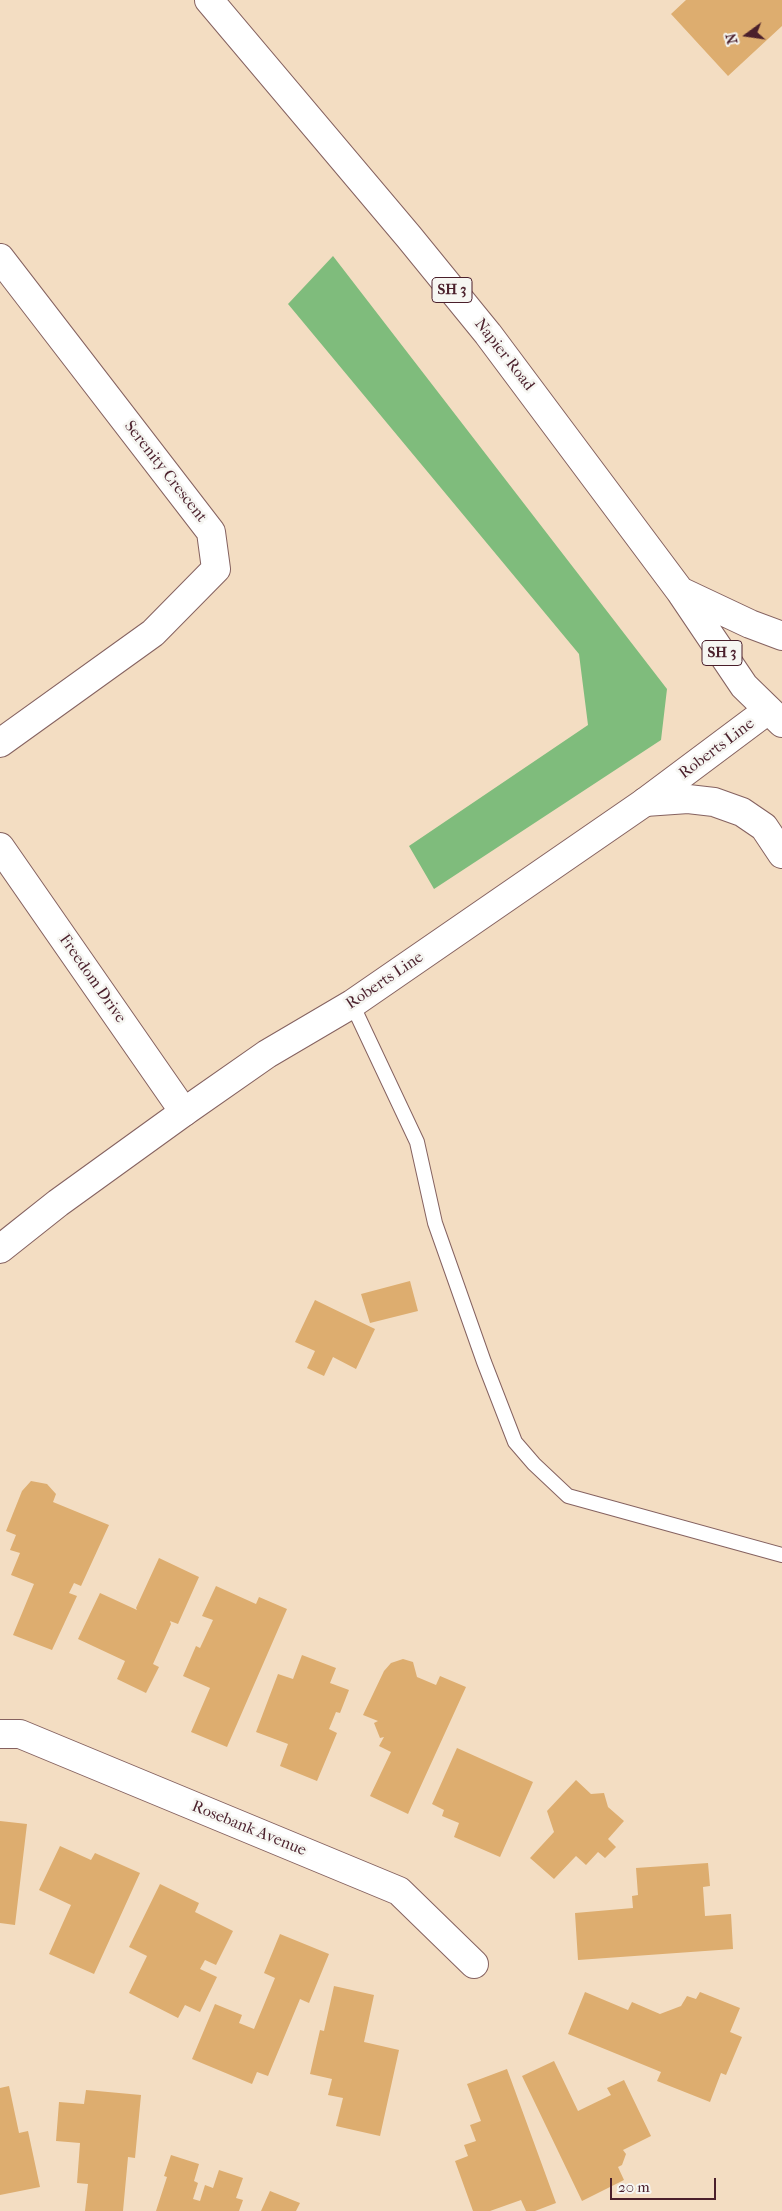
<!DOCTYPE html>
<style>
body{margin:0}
#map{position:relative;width:782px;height:2211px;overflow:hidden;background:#f3ddc2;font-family:"IM FELL French Canon",serif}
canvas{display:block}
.north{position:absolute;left:722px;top:10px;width:50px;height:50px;-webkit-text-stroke:4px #f6f6f2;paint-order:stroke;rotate:256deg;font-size:14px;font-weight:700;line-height:20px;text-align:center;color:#4a1f2b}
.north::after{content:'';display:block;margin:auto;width:18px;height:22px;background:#4a1f2b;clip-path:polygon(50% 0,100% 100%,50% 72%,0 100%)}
.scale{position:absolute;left:610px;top:2178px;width:106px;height:22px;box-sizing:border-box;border:2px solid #4a1f2b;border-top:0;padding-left:6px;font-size:15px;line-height:18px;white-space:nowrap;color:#4a1f2b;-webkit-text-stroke:4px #f6f6f2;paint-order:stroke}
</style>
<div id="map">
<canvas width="782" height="2211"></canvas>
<div class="north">N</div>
<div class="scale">20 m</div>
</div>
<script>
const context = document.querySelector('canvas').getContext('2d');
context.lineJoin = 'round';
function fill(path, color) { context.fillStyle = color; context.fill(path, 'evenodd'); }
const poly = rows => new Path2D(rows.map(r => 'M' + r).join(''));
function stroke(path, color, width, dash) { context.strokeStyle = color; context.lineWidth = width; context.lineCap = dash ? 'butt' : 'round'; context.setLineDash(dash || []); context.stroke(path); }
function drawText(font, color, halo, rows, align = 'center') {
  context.font = font + ' "IM FELL French Canon",serif'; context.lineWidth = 5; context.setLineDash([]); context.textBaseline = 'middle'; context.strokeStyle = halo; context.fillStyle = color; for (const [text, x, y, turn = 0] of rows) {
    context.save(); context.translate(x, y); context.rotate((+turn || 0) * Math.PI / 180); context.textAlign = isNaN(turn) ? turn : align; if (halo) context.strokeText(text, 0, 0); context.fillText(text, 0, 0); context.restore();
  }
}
fill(poly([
 [333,256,667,689,661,740,434,889,409,846,588,725,579,654,288,304]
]), '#7fbc7c');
fill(poly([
 [686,0,782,0,782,26,728,76,671,14],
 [410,1281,418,1311,370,1323,361,1294],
 [315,1300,375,1329,356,1369,333,1357,324,1376,307,1368,315,1351,295,1342],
 [31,1481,47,1484,56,1494,53,1502,109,1525,81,1586,74,1583,69,1593,77,1596,52,1650,13,1635,34,1584,11,1575,20,1553,10,1550,16,1535,6,1531,22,1491],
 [159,1558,199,1577,178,1624,170,1621,171,1624,153,1664,159,1667,146,1693,117,1679,125,1661,78,1639,100,1593,137,1610,136,1608],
 [216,1586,256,1604,259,1597,287,1609,227,1747,191,1732,210,1688,183,1676,196,1646,200,1648,213,1620,202,1616],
 [302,1655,336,1668,330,1683,349,1690,340,1713,336,1712,329,1729,337,1733,317,1781,280,1766,288,1744,256,1732,278,1674,293,1679],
 [403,1659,413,1662,417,1677,436,1685,440,1676,466,1687,408,1814,370,1796,391,1752,379,1746,384,1737,380,1738,374,1723,378,1721,363,1715,384,1671,391,1663],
 [457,1748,533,1782,500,1857,454,1837,459,1823,442,1816,444,1810,432,1804],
 [576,1780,591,1794,604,1793,608,1807,624,1821,608,1839,616,1847,605,1858,598,1852,586,1865,576,1856,554,1879,530,1858,554,1832,547,1811],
 [0,1821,27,1824,15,1925,0,1923],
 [60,1846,91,1860,95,1853,140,1873,94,1974,49,1954,71,1905,39,1890],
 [708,1863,710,1886,703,1887,705,1916,731,1914,733,1949,578,1960,575,1913,633,1908,632,1896,638,1895,636,1868],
 [160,1884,199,1903,195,1912,233,1931,216,1965,205,1960,200,1969,217,1977,200,2012,185,2005,178,2018,129,1993,147,1956,129,1947],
 [280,1934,329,1954,309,2003,300,1999,268,2076,257,2072,252,2084,192,2059,215,2004,242,2015,239,2023,254,2029,275,1978,264,1973],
 [334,1986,374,1995,364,2042,399,2050,380,2136,336,2126,343,2098,328,2095,332,2079,310,2074,320,2030,324,2031],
 [585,1992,628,2010,632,2002,660,2014,681,2006,687,1996,696,1999,700,1992,740,2008,730,2032,742,2037,726,2075,721,2073,710,2102,657,2081,661,2072,568,2034],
 [554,2061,578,2111,611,2095,607,2088,624,2080,651,2136,623,2150,626,2154,622,2165,618,2167,624,2180,582,2201,522,2076],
 [507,2069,556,2203,535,2211,526,2211,521,2200,490,2211,473,2211,455,2161,468,2156,464,2145,476,2141,470,2125,481,2121,467,2084],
 [9,2086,19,2133,28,2131,40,2187,0,2195,0,2088],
 [86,2090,141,2095,135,2158,128,2157,123,2211,85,2211,88,2184,77,2183,80,2143,56,2141,59,2102,84,2104],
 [171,2155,199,2164,194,2181,198,2183,193,2199,200,2201,205,2185,213,2188,219,2170,243,2178,236,2198,243,2200,239,2211,156,2211,167,2177,164,2176],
 [270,2191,300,2203,296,2211,261,2211]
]), '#ddad6f');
const lane = poly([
 [352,1004,417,1142,435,1223,484,1362,515,1442,534,1464,568,1496,782,1555]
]);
const street = poly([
 [0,258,211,532,216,569,153,633,0,743],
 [0,847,184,1112],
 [0,1734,20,1734,399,1891,474,1964]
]);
const secondary = poly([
 [0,1249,58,1203,184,1112,267,1054,352,1004,645,802,768,710]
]);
const highway = poly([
 [209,0,409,237,488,334,680,591,744,686,782,723],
 [680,591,750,624,782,636],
 [645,802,688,799,714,802,742,812,764,827,782,854]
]);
stroke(lane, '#856260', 16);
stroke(street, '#856260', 30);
stroke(secondary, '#856260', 30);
stroke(highway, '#856260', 30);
stroke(lane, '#fff', 14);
stroke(street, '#fff', 28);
stroke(secondary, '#fff', 28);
stroke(highway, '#fff', 28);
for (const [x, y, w] of [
 [452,290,40],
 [722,653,40]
]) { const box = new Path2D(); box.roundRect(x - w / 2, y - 12.5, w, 25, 4); context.fillStyle = '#f6f6f2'; context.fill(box); stroke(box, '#4a1f2b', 1); }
drawText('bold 15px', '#4a1f2b', null, [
 ["SH 3",452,290],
 ["SH 3",722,653]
]);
drawText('16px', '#4a1f2b', '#f6f6f2', [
 ["Napier Road",504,355,52],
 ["Serenity Crescent",165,472,52],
 ["Roberts Line",717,749,-37],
 ["Freedom Drive",92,979,55],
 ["Roberts Line",385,981,-34],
 ["Rosebank Avenue",249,1829,22]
]);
</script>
